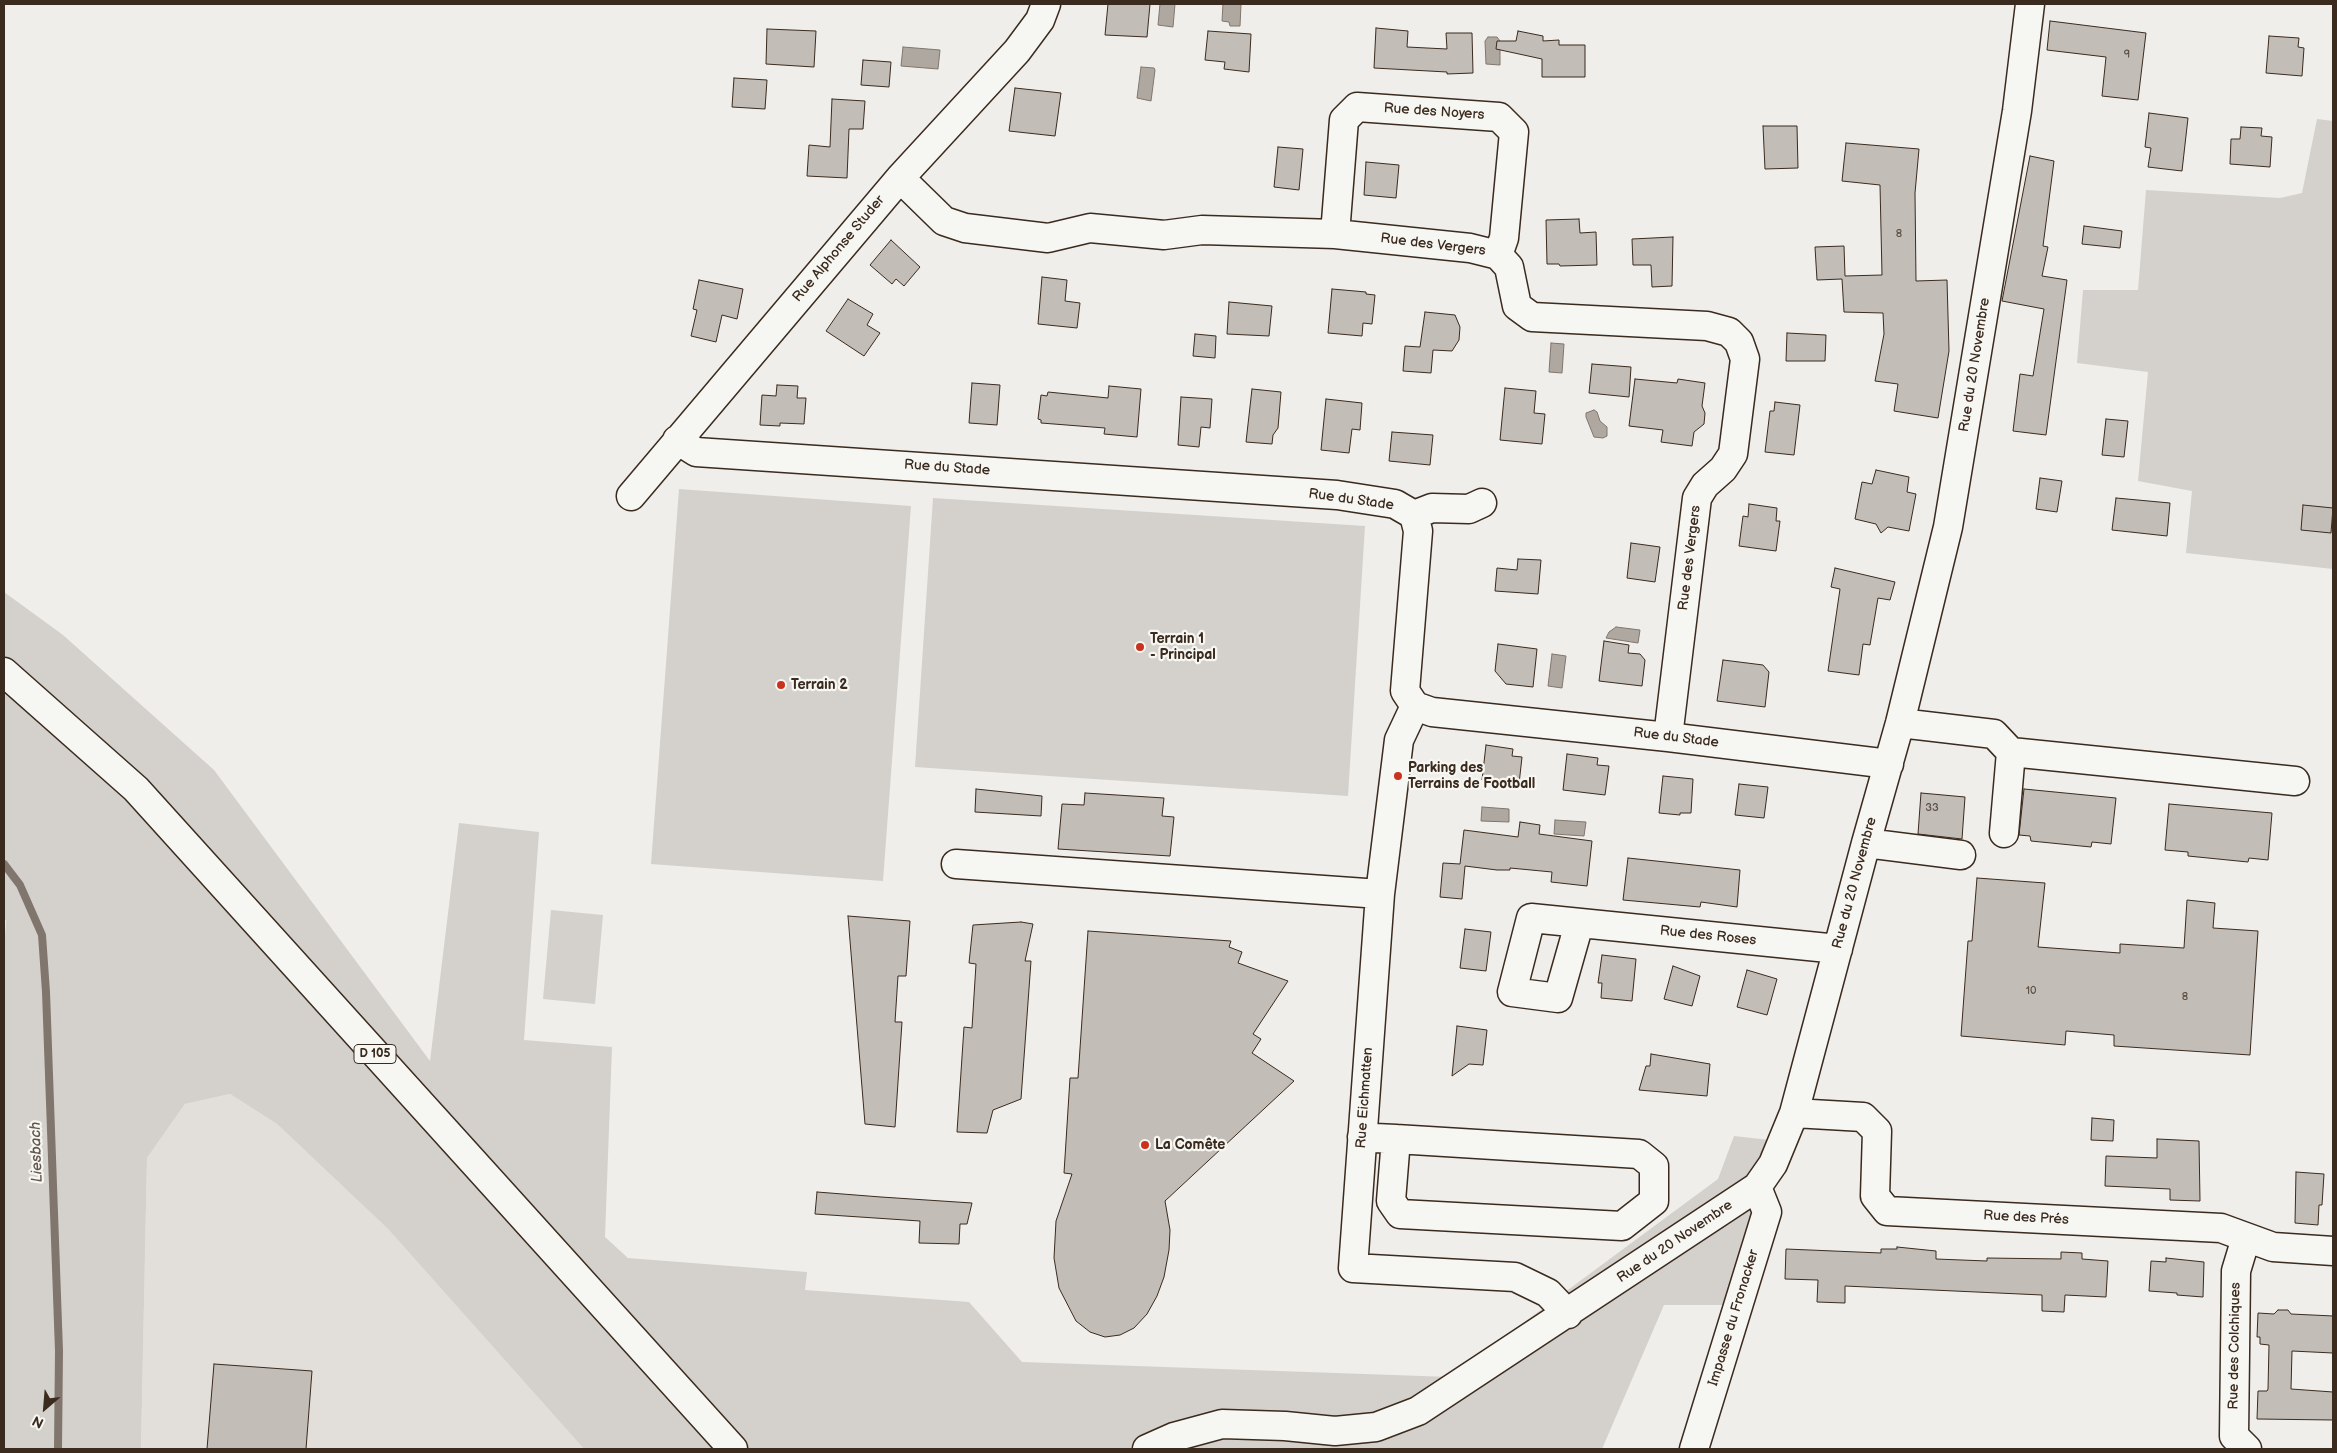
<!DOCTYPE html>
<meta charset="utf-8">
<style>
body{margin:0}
#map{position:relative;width:2337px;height:1453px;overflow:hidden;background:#efeeea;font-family:"Balsamiq Sans",sans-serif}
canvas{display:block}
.frame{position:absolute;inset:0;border:5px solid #3b2a1e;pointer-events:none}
.north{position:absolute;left:20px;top:1383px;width:50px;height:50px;-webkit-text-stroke:4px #f6f6f2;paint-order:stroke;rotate:207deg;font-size:14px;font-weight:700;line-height:20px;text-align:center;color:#3b2a1e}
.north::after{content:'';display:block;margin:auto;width:18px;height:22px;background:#3b2a1e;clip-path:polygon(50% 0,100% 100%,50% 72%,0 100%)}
</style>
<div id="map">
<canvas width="2337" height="1453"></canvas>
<div class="frame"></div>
<div class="north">N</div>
</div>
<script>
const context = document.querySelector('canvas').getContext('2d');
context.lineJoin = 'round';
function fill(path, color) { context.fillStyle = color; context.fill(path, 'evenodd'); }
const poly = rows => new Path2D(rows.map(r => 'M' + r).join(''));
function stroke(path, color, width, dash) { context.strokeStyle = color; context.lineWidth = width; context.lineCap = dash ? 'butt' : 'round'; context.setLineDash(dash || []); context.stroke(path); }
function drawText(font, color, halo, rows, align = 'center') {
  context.font = font + ' "Balsamiq Sans",sans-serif'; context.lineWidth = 4.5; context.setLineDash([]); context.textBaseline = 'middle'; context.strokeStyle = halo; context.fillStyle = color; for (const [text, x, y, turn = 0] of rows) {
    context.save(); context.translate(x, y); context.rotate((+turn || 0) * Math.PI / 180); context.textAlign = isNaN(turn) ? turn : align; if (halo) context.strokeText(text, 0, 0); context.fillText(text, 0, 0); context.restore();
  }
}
fill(poly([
 [230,1094,277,1124,388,1229,584,1449,141,1449,147,1158,185,1104]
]), '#e2dfdb');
fill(poly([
 [2317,119,2333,121,2333,569,2186,553,2192,491,2138,481,2148,372,2077,363,2083,290,2138,290,2146,190,2280,198,2302,193],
 [679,489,911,506,883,881,651,864],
 [933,498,1365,526,1348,796,915,767],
 [4,592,63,635,214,770,430,1061,459,823,539,832,524,1040,612,1047,605,1237,628,1258,807,1272,805,1290,969,1302,1022,1362,1450,1377,1718,1179,1734,1136,1788,1142,1730,1305,1664,1305,1602,1449,584,1449,388,1229,277,1124,230,1094,185,1104,147,1158,141,1449,4,1449,4,952,6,921,4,918],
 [551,910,603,915,595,1004,543,999]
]), '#d4d1cc');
const water = poly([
 [1160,4,1175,4,1173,27,1158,25,1160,4],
 [1223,4,1241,4,1240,26,1230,26,1229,22,1222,21,1223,4],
 [1488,37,1497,37,1500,41,1500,65,1486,64,1485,41,1488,37],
 [903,47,940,50,938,69,901,66,903,47],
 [1141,67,1154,68,1155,70,1151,101,1137,98,1141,67],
 [1551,343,1564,344,1562,373,1549,372,1551,343],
 [1594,410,1597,412,1600,421,1607,427,1607,436,1603,438,1594,437,1586,417,1586,413,1594,410],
 [1616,627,1640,630,1638,643,1606,638,1609,632,1616,627],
 [1552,654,1566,656,1562,688,1548,686,1552,654],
 [1482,807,1509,809,1509,822,1481,821,1482,807],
 [1555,820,1586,822,1584,836,1554,834,1555,820]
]);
fill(water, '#afa8a1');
stroke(water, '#81766d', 1);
stroke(poly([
 [4,864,20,885,42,935,46,992,59,1351,58,1449]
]), '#81766d', 8);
const building = poly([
 [1108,4,1150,4,1147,37,1105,35,1108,4],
 [2050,21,2146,33,2138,100,2102,96,2106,57,2047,50,2050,21],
 [1376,28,1408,31,1407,47,1447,49,1446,33,1472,33,1473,73,1447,74,1447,72,1374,68,1376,28],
 [767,29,816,31,814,67,766,64,767,29],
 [1208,31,1251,34,1249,72,1224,69,1225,62,1205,60,1208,31],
 [1518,31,1543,36,1543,41,1559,40,1559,45,1585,45,1585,77,1542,77,1542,59,1496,49,1497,41,1516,41,1518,31],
 [2269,36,2299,38,2298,47,2304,48,2302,76,2266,73,2269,36],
 [863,60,891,62,889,87,861,85,863,60],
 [734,78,767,80,765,109,732,107,734,78],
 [1015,88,1061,93,1055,136,1009,131,1015,88],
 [832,99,865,101,863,129,849,129,847,178,807,176,809,145,830,147,832,99],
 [2149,113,2188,118,2182,171,2148,167,2151,148,2145,147,2149,113],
 [1763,126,1797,126,1798,168,1765,169,1763,126],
 [2241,127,2262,128,2261,136,2272,137,2270,167,2230,164,2231,139,2240,139,2241,127],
 [1846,143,1919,149,1915,193,1916,281,1947,280,1949,351,1938,418,1894,411,1898,384,1875,381,1884,334,1883,313,1844,312,1842,279,1817,280,1815,247,1844,246,1845,276,1882,275,1880,185,1842,181,1846,143],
 [1278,147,1303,149,1299,190,1274,187,1278,147],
 [2030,156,2054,161,2043,246,2048,247,2042,276,2067,280,2046,435,2013,431,2020,374,2033,376,2044,309,2002,301,2030,156],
 [1366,162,1399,165,1396,198,1364,195,1366,162],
 [1579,219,1580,233,1596,232,1597,265,1560,266,1559,264,1547,264,1546,220,1579,219],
 [2084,226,2122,231,2120,248,2082,244,2084,226],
 [1673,237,1672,286,1652,287,1651,265,1633,265,1632,239,1673,237],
 [891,240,920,267,904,286,896,279,892,284,870,265,891,240],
 [1042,277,1067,280,1065,301,1080,303,1077,328,1038,324,1042,277],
 [699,280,743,289,737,319,722,315,716,342,691,336,697,310,693,309,699,280],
 [1332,289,1366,292,1366,294,1375,295,1372,324,1363,323,1362,336,1328,333,1332,289],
 [848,299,873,314,867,325,880,333,864,356,826,331,848,299],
 [1229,302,1272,306,1269,336,1227,334,1229,302],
 [1425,312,1455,315,1460,327,1459,340,1452,351,1433,350,1431,373,1403,371,1405,346,1420,347,1425,312],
 [1787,333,1826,335,1825,361,1786,361,1787,333],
 [1195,334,1216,336,1215,358,1193,356,1195,334],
 [1592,364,1631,367,1629,397,1589,393,1592,364],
 [1635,379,1677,383,1678,379,1705,383,1702,406,1705,413,1704,424,1694,432,1692,446,1661,442,1663,430,1629,426,1635,379],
 [972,383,1000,385,997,425,969,423,972,383],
 [777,385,798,386,797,398,806,398,804,424,780,423,780,426,760,425,762,395,776,396,777,385],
 [1109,386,1141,389,1137,437,1104,434,1105,428,1041,423,1041,420,1038,419,1041,395,1047,396,1048,392,1108,398,1109,386],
 [1505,388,1536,391,1534,413,1545,414,1542,444,1500,440,1505,388],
 [1252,389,1281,392,1278,428,1273,435,1272,444,1246,442,1252,389],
 [1181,397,1212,399,1210,428,1201,427,1199,447,1178,445,1181,397],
 [1326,399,1362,403,1360,430,1352,429,1349,453,1321,450,1326,399],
 [1775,402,1800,405,1794,455,1765,452,1770,411,1774,411,1775,402],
 [2106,419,2128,421,2124,457,2102,455,2106,419],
 [1392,432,1433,435,1430,465,1389,461,1392,432],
 [1876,470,1909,477,1907,492,1916,494,1909,531,1888,527,1881,533,1876,524,1855,519,1862,482,1872,484,1876,470],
 [2040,478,2062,481,2057,512,2036,509,2040,478],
 [2116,498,2170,503,2167,536,2112,530,2116,498],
 [1749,504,1777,508,1776,521,1780,521,1776,551,1739,546,1743,516,1748,517,1749,504],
 [2303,505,2333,508,2331,533,2301,530,2303,505],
 [1631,543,1660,547,1655,582,1627,578,1631,543],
 [1518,559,1541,560,1538,594,1495,591,1497,568,1517,570,1518,559],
 [1835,568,1895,582,1890,600,1878,598,1870,645,1863,644,1859,675,1828,671,1840,589,1831,587,1835,568],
 [1604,641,1629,645,1628,653,1640,654,1645,660,1642,686,1599,681,1604,641],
 [1498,644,1537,649,1533,687,1506,684,1495,671,1498,644],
 [1723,660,1763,665,1769,672,1765,707,1717,701,1723,660],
 [1486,745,1513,749,1512,756,1522,757,1519,784,1482,780,1486,745],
 [1567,754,1598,758,1597,765,1609,766,1605,795,1563,790,1567,754],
 [1663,776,1693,779,1691,813,1680,813,1680,815,1659,813,1663,776],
 [1739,784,1768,787,1764,818,1735,815,1739,784],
 [976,789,1042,796,1041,816,975,812,976,789],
 [2024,789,2116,798,2111,844,2092,842,2091,847,2031,841,2030,836,2019,835,2024,789],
 [1085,793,1164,798,1162,816,1174,817,1170,856,1058,849,1062,804,1084,805,1085,793],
 [1921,793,1965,797,1962,839,1918,834,1921,793],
 [2169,804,2272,813,2268,860,2249,858,2248,862,2188,856,2188,852,2165,850,2169,804],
 [1520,822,1540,825,1539,834,1592,841,1587,886,1551,882,1552,872,1510,868,1510,870,1497,870,1465,866,1462,899,1440,897,1443,863,1460,864,1464,830,1518,837,1520,822],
 [1628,858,1740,870,1737,907,1701,902,1700,907,1623,900,1628,858],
 [1977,878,2045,883,2038,947,2120,953,2120,944,2184,948,2187,900,2215,903,2213,928,2258,931,2250,1055,2114,1046,2114,1035,2066,1031,2065,1045,1961,1036,1968,941,1972,941,1977,878],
 [848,916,910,921,906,976,898,976,895,1022,902,1022,895,1127,865,1124,848,916],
 [1021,922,1033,924,1025,961,1031,961,1021,1099,993,1110,987,1133,957,1132,964,1027,972,1028,976,964,969,963,973,925,1021,922],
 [1465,929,1491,932,1486,971,1460,968,1465,929],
 [1088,931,1231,941,1229,947,1242,952,1238,963,1288,981,1253,1034,1261,1039,1252,1053,1294,1081,1165,1201,1170,1230,1169,1250,1164,1277,1157,1296,1147,1314,1134,1328,1120,1335,1105,1337,1090,1332,1076,1321,1059,1288,1054,1258,1056,1221,1072,1174,1064,1173,1070,1078,1078,1078,1088,931],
 [1602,955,1636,959,1632,1001,1601,998,1602,983,1598,983,1602,955],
 [1673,966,1700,976,1692,1006,1664,999,1673,966],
 [1747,970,1777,979,1767,1015,1737,1007,1747,970],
 [1457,1026,1487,1030,1483,1065,1469,1064,1452,1076,1457,1026],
 [1651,1054,1710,1064,1707,1096,1639,1090,1646,1066,1650,1066,1651,1054],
 [2092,1118,2114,1120,2113,1141,2091,1140,2092,1118],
 [2157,1139,2199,1141,2200,1201,2170,1200,2170,1189,2105,1186,2106,1156,2157,1158,2157,1139],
 [2296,1172,2324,1174,2322,1205,2319,1205,2318,1225,2295,1223,2296,1172],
 [817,1192,881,1197,972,1203,967,1224,960,1224,959,1244,919,1243,920,1221,815,1214,817,1192],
 [1897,1247,1936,1251,1936,1259,1987,1261,1987,1258,2061,1259,2061,1252,2082,1253,2082,1259,2108,1261,2106,1297,2065,1295,2064,1312,2042,1311,2042,1295,1845,1286,1845,1303,1817,1302,1818,1280,1785,1279,1786,1249,1881,1253,1881,1249,1897,1249,1897,1247],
 [2166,1258,2204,1262,2203,1297,2177,1295,2177,1293,2149,1291,2151,1261,2166,1262,2166,1258],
 [2278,1310,2288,1310,2291,1314,2333,1316,2333,1353,2292,1351,2291,1389,2333,1392,2333,1420,2257,1419,2258,1391,2267,1391,2268,1389,2269,1345,2260,1344,2260,1337,2257,1337,2258,1313,2274,1314,2278,1310],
 [214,1364,312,1371,306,1449,207,1449,214,1364]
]);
fill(building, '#c2bdb7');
stroke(building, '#3b2a1e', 1);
const minor = poly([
 [900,178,944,221,965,228,1048,238,1090,228,1164,235,1202,230,1335,234,1470,248,1498,255,1509,267,1517,306,1532,317,1707,326,1729,332,1739,342,1745,359,1733,454,1723,469,1705,485,1697,498,1668,737],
 [1335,234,1344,120,1357,107,1499,117,1514,132,1504,238,1498,255],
 [677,440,696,452,1337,495,1395,504,1414,515,1418,531,1405,691,1415,706,1432,712,1668,737,1889,764],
 [631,496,900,178,1017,51,1040,20,1046,4],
 [1414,515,1432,508,1469,509,1482,503],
 [1415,706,1399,740,1380,894,1353,1268,1515,1277,1548,1293,1568,1314],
 [1900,723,1994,734,2011,752,2295,781],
 [2004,833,2011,752],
 [1866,843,1961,855],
 [956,864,1380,894],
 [1579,924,1558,998,1512,992,1531,918,1838,949],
 [1794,1113,1863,1117,1877,1131,1875,1196,1887,1211,2221,1228,2273,1247,2333,1251],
 [1362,1137,1375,1138,1396,1139,1639,1154,1654,1166,1654,1201,1622,1226,1400,1214,1391,1201,1396,1139],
 [2246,1238,2236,1271,2234,1436,2247,1449],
 [1147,1449,1174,1437,1222,1424,1285,1426,1335,1431,1376,1427,1418,1411,1757,1187,1773,1164,1794,1113,1866,843,1900,723,1948,527,2017,111,2030,4],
 [1694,1449,1767,1212,1757,1187]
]);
const major = poly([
 [4,672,136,789,733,1449]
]);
stroke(minor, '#3b2a1e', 31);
stroke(major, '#3b2a1e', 31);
stroke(minor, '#f6f6f2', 28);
stroke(major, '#f6f6f2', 28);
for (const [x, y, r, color] of [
 [1140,647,5,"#c8321e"],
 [781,685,5,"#c8321e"],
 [1398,776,5,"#c8321e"],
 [1145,1145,5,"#c8321e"]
]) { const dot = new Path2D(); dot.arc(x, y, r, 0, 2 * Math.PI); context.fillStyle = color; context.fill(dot); stroke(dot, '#f6f6f2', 2); }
drawText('11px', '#5d4f44', null, [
 ["9",2127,55],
 ["8",1899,234],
 ["33",1932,808],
 ["10",2031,991],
 ["8",2185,997]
]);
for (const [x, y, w] of [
 [375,1054,42]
]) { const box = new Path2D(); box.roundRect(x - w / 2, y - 9.5, w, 19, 4); context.fillStyle = '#f6f6f2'; context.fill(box); stroke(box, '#3b2a1e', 1); }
drawText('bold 12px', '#3b2a1e', null, [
 ["D 105",375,1054]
]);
drawText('14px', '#3b2a1e', '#f6f6f2', [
 ["Rue des Noyers",1434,112,4],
 ["Rue des Vergers",1433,245,7],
 ["Rue Alphonse Studer",839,249,-50],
 ["Rue du 20 Novembre",1975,365,-81],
 ["Rue du Stade",947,468,4],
 ["Rue du Stade",1351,500,8],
 ["Rue des Vergers",1690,558,-83],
 ["Rue du Stade",1676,738,7],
 ["Rue du 20 Novembre",1855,883,-75],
 ["Rue des Roses",1708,936,6],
 ["Rue Eichmatten",1365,1098,-86],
 ["Rue des Prés",2026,1218,3],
 ["Rue du 20 Novembre",1675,1242,-34],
 ["Impasse du Fronacker",1734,1318,-73],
 ["Rue des Colchiques",2235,1346,-89]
]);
drawText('bold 14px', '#3b2a1e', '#f6f6f2', [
 ["Terrain 1",1150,639],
 ["- Principal",1150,655],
 ["Terrain 2",791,685],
 ["Parking des",1408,768],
 ["Terrains de Football",1408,784],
 ["La Comête",1155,1145]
], 'left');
drawText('italic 15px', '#64564c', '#f6f6f2', [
 ["Liesbach",37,1152,-92]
]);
</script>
